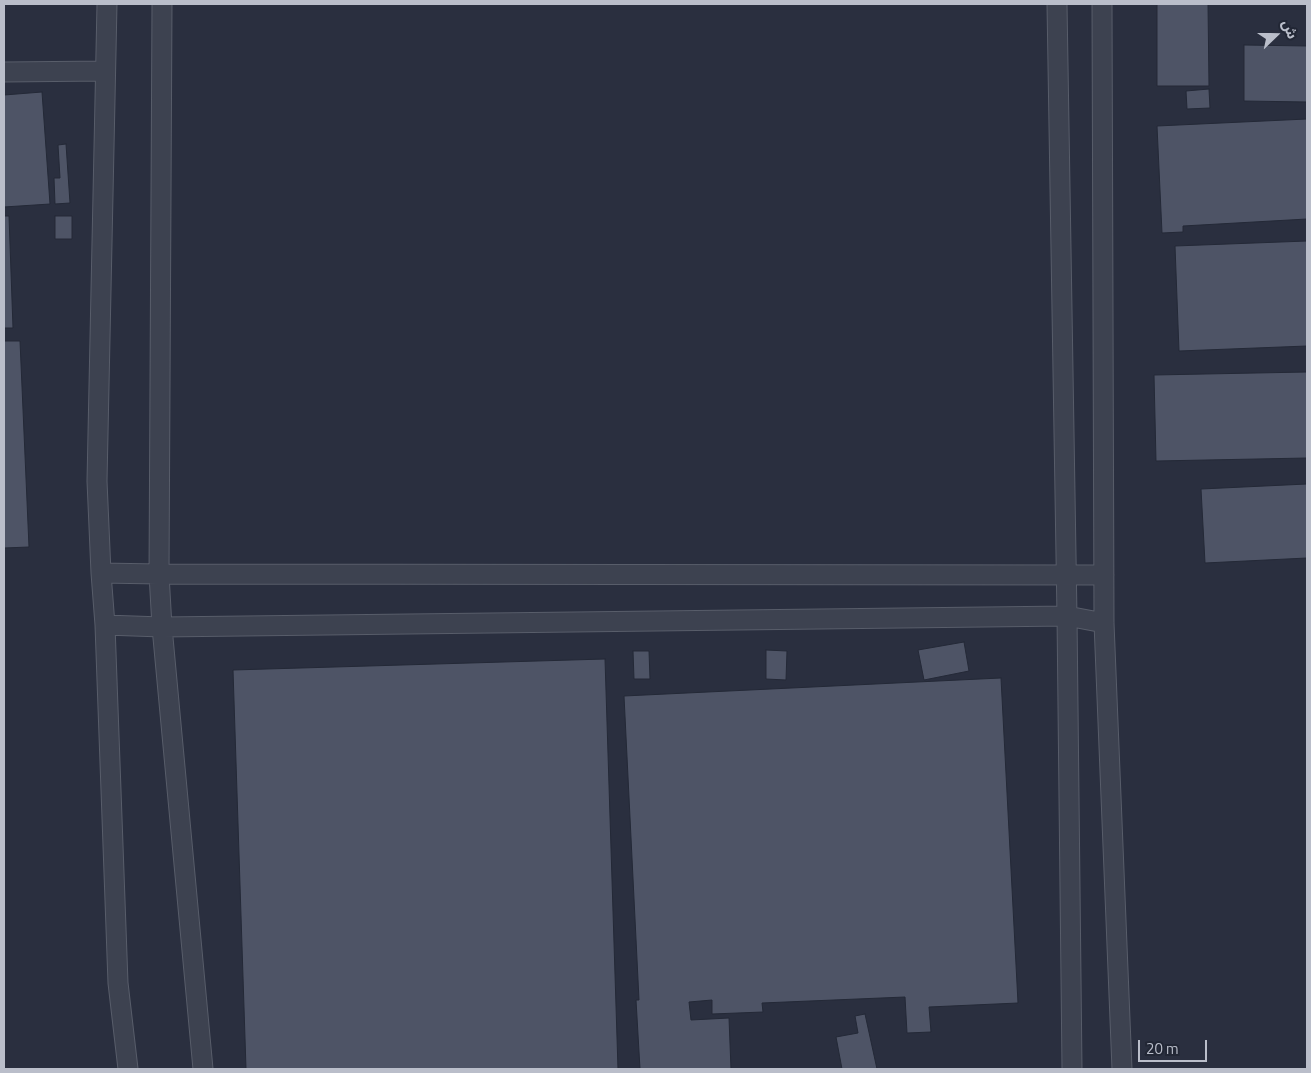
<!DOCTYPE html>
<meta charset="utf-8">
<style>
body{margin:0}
#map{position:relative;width:1311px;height:1073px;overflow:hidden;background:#2a2f3f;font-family:"Titillium Web","Noto Sans Arabic",sans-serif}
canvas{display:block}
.frame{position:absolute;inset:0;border:5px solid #babeca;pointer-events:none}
.north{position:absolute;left:1251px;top:10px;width:50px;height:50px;-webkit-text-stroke:4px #222735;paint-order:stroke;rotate:68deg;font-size:14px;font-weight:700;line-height:20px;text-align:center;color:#babeca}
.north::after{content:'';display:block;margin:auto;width:18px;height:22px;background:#babeca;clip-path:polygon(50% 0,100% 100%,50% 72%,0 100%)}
.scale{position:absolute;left:1138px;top:1040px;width:69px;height:22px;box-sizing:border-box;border:2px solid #babeca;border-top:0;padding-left:6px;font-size:15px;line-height:18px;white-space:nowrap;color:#babeca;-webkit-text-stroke:4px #222735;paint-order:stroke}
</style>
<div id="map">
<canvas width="1311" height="1073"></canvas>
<div class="frame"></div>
<div class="north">ش</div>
<div class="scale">20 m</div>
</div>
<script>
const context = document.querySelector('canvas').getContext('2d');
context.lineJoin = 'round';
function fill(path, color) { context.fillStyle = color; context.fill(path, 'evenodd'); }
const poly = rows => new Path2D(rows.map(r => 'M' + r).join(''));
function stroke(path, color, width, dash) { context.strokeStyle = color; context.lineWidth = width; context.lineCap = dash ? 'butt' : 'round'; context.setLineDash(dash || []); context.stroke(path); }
const building = poly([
 [1157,4,1208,4,1209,86,1157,86,1157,4],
 [1244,45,1307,46,1307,102,1244,101,1244,45],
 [1209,89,1210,108,1187,109,1186,91,1209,89],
 [42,92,50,204,4,207,4,95,42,92],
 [1307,119,1307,219,1183,226,1183,232,1162,233,1157,126,1307,119],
 [66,144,70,203,55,204,54,178,60,178,58,145,66,144],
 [4,216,9,216,13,328,4,328,4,216],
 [55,216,72,216,72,239,55,239,55,216],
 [1307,241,1307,346,1179,351,1175,246,1307,241],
 [4,341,20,341,29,547,4,548,4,341],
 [1307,372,1307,458,1156,461,1154,375,1307,372],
 [1307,484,1307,558,1205,563,1201,489,1307,484],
 [964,642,969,671,924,680,918,650,964,642],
 [766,650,787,651,786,680,766,679,766,650],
 [633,651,649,651,650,679,634,679,633,651],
 [605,659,618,1069,246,1069,233,670,605,659],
 [1001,678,1018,1003,929,1007,931,1032,907,1033,905,997,762,1003,763,1012,712,1014,712,1000,689,1002,691,1020,729,1018,731,1069,640,1069,636,1000,639,1000,624,696,1001,678],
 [865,1014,877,1069,842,1069,836,1037,858,1033,855,1016,865,1014]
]);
fill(building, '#4e5466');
stroke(building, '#242937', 1);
const street = poly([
 [107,4,97,481,101,573,105,625,118,983,128,1069],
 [162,4,159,574,162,627,203,1069],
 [1102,4,1104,623,1122,1069],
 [4,72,105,71],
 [101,573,159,574,1104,575],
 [105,625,162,627,1067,616,1057,4],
 [1072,1069,1067,616,1104,623]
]);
stroke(street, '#585d6a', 21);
stroke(street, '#3d4250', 19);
</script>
